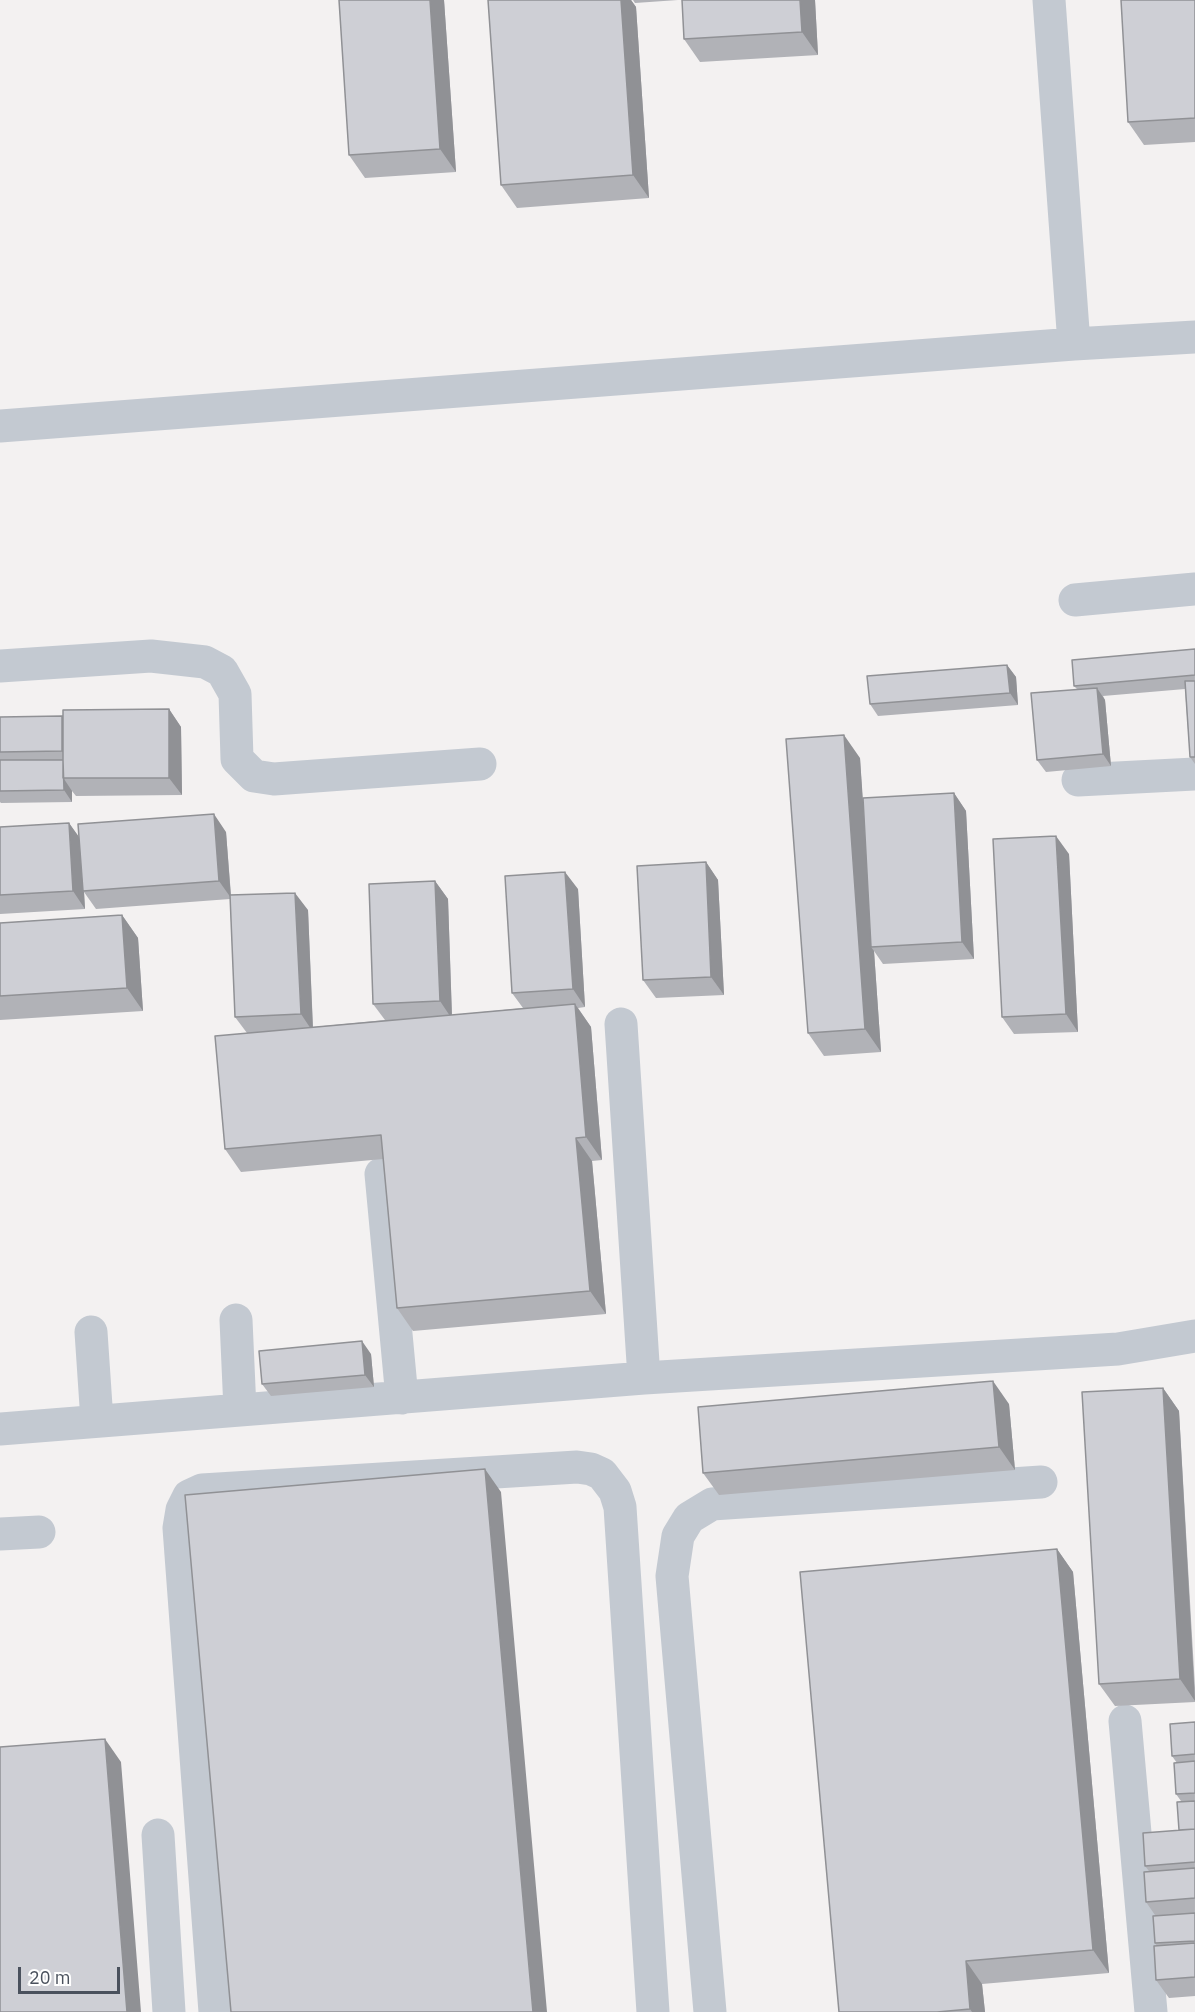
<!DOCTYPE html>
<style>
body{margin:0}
#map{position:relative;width:1195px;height:2012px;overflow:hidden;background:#f3f1f1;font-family:"IBM Plex Sans",sans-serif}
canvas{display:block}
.scale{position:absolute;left:18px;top:1967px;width:102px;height:27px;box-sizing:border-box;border:3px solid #4a515d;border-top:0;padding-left:8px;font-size:18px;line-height:21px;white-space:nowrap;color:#4a515d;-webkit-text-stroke:4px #fff;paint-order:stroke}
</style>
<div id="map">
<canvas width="1195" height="2012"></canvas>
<div class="scale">20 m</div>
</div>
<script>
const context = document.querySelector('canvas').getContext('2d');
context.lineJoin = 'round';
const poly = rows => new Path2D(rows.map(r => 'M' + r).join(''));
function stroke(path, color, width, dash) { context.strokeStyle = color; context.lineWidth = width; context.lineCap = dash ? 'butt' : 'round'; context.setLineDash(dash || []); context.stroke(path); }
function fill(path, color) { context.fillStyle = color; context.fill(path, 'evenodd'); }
stroke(poly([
 [1049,0,1074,344],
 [0,426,1074,344,1195,337],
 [1075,600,1195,589],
 [0,666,151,656,205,662,222,671,235,694,237,759,254,776,274,779,480,764],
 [1078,780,1195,774],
 [621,1024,644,1378],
 [381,1174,402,1398],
 [236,1320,240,1410],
 [91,1332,97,1421],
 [0,1429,644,1378,1118,1349,1195,1336],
 [0,1534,39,1532],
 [1125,1721,1151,2012],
 [158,1835,169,2012],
 [215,2012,179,1528,182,1510,189,1496,202,1490,577,1467,591,1469,602,1474,615,1491,620,1507,653,2012],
 [710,2012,672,1576,678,1536,689,1518,712,1504,1041,1482]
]), '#c3c9d1', 33);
fill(poly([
 [339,0,444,0,456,172,365,178,349,155],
 [488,0,631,0,636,7,649,198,517,208,501,185],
 [633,0,678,0,635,3],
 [682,0,815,0,818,55,700,62,684,39],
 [1195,0,1195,142,1144,145,1128,122],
 [1195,649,1195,764,1190,757,1185,689,1103,696,1105,700,1111,766,1046,772,1037,760,1077,689,1074,686],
 [1007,665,1016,677,1018,705,878,716,870,704],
 [169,709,181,727,182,795,76,796,72,791,72,802,1,803,0,802,0,717,63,718],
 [860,758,863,808,954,793,966,811,974,959,883,964,874,951,881,1052,824,1056,808,1033],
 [69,823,79,838,226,832,231,895,308,910,313,1027,385,1020,373,1004,435,881,448,899,452,1015,523,1008,512,993,578,889,585,1007,578,1008,591,1027,602,1160,592,1161,606,1314,413,1331,397,1308,383,1159,241,1172,225,1149,247,1033,235,1017,230,899,96,909,84,892,85,909,0,914,0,827],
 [1069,854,1078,1032,1014,1034,1002,1017],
 [706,862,718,880,724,995,656,998,643,980],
 [122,915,138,938,143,1011,0,1020,0,923],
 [371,1354,374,1387,271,1396,262,1384],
 [1163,1388,1179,1411,1195,1688,1195,1702,1115,1706,1099,1684],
 [1009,1404,1015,1470,719,1495,703,1473],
 [1057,1549,1073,1572,1109,1973,982,1984,985,2012,839,2012],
 [1195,1722,1195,1996,1169,1998,1156,1980,1157,1946,1155,1943,1155,1915,1146,1902,1149,1871,1145,1866,1179,1830,1181,1801,1176,1794,1177,1763,1172,1756]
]), '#b1b2b7');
fill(poly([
 [430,0,444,0,456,172,440,149],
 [621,0,631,0,636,7,649,198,633,175],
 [800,0,815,0,818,55,802,32],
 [1007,665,1016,677,1018,705,1010,693],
 [1097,688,1105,700,1111,766,1103,754],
 [169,709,181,727,182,795,169,778],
 [62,716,70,728,70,764,62,751],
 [844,735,860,758,873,946,871,947,874,951,881,1052,865,1029],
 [64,779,72,791,72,802,64,790],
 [954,793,966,811,974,959,962,942],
 [214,814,226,832,231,898,219,881],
 [69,823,82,841,83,891,84,892,85,909,73,891],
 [1056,836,1069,854,1078,1032,1066,1014],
 [706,862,718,880,724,995,711,977],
 [565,872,578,889,585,1007,573,989],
 [435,881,448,899,452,1019,440,1001],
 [295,893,308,910,313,1032,301,1014],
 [122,915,138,938,143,1011,127,988],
 [575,1004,591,1027,602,1160,586,1137],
 [576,1138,592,1161,606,1314,590,1291],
 [362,1341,371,1354,374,1387,365,1375],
 [993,1381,1009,1404,1015,1470,999,1447],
 [1163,1388,1179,1411,1195,1701,1180,1679],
 [485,1469,501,1492,547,2012,533,2012],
 [1057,1549,1073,1572,1109,1973,1093,1950],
 [105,1739,121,1762,141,2012,127,2012],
 [966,1961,982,1984,985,2012,972,2012,970,2009]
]), '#909195');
const building = poly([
 [339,0,430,0,440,149,349,155,339,0],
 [488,0,621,0,633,175,501,185,488,0],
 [682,0,800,0,802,32,684,39,682,0],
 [1121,0,1195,0,1195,118,1128,122,1121,0],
 [1195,649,1195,675,1074,686,1072,660,1195,649],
 [1007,665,1010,693,870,704,867,676,1007,665],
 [1185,681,1195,681,1195,757,1190,757,1185,681],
 [1097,688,1103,754,1037,760,1031,693,1097,688],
 [169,709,169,778,63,778,63,710,169,709],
 [62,716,62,751,0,752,0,717,62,716],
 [844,735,865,1029,808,1033,786,739,844,735],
 [0,760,63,760,64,790,0,791,0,760],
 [954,793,962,942,871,947,863,798,954,793],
 [214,814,219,881,83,891,78,824,214,814],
 [69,823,73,891,0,895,0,827,69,823],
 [1056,836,1066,1014,1002,1017,993,839,1056,836],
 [706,862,711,977,643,980,637,866,706,862],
 [565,872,573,989,512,993,505,876,565,872],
 [435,881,440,1001,373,1004,369,884,435,881],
 [295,893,301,1014,235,1017,230,895,295,893],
 [122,915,127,988,0,996,0,923,122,915],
 [575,1004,586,1137,576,1138,590,1291,397,1308,381,1135,225,1149,215,1036,575,1004],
 [362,1341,365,1375,262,1384,259,1351,362,1341],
 [993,1381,999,1447,703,1473,698,1407,993,1381],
 [1163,1388,1180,1679,1099,1684,1082,1392,1163,1388],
 [485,1469,533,2012,231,2012,185,1495,485,1469],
 [1057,1549,1093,1950,966,1961,970,2009,937,2012,839,2012,800,1572,1057,1549],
 [1195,1722,1195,1754,1172,1756,1170,1724,1195,1722],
 [105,1739,127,2012,0,2012,0,1747,105,1739],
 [1195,1761,1195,1793,1176,1794,1174,1763,1195,1761],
 [1195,1801,1195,1829,1179,1830,1177,1802,1195,1801],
 [1195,1829,1195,1862,1145,1866,1143,1833,1195,1829],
 [1195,1868,1195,1898,1146,1902,1144,1872,1195,1868],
 [1195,1913,1195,1941,1155,1943,1153,1916,1195,1913],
 [1195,1943,1195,1977,1156,1980,1154,1946,1195,1943]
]);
fill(building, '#cecfd5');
stroke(building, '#909195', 1.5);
</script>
